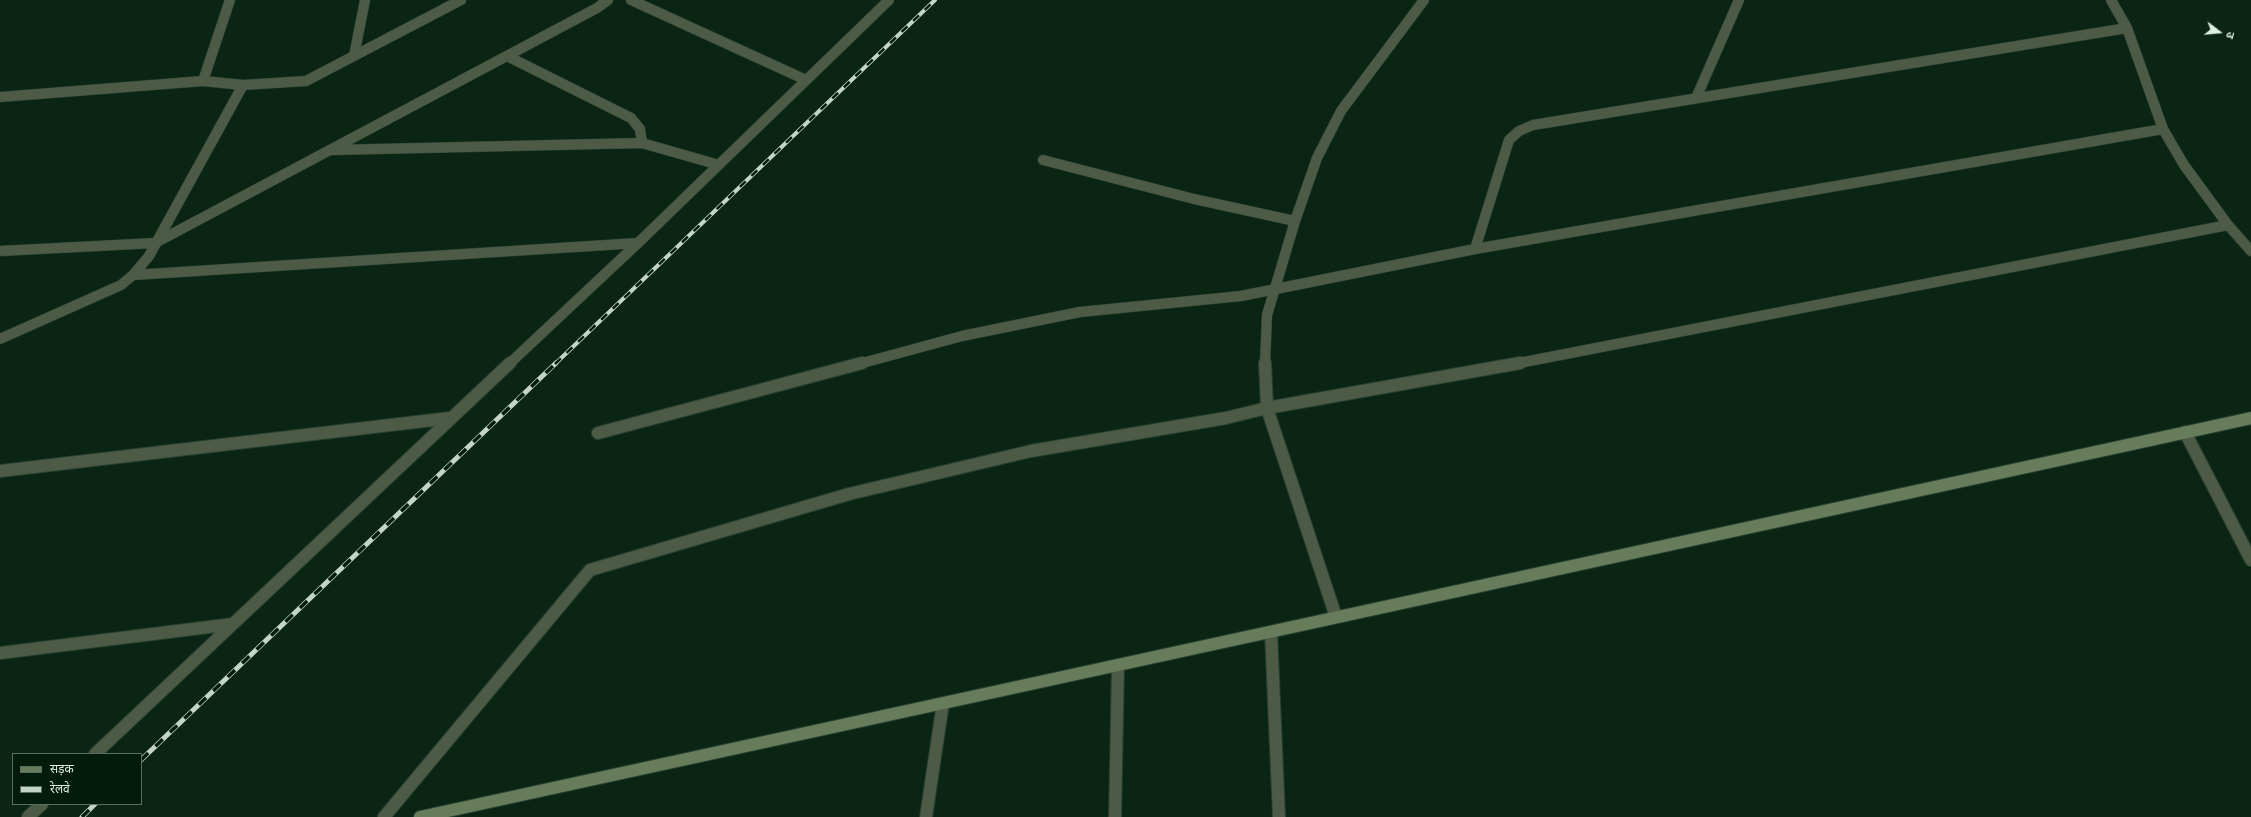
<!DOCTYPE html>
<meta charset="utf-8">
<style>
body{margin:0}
#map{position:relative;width:2251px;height:817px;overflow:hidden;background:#0a2514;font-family:"Open Sans","Noto Sans Devanagari",sans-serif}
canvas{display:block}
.legend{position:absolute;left:12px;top:753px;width:130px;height:52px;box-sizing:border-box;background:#021b0b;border:1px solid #5a6f61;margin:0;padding:5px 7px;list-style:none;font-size:12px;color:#deeee2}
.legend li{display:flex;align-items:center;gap:8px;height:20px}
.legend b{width:20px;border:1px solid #5a6f61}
.north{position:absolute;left:2199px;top:12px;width:40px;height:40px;-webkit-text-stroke:3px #021b0b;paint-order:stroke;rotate:106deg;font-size:11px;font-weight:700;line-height:16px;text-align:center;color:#deeee2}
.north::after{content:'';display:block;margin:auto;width:14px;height:18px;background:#deeee2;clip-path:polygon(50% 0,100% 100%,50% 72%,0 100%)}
</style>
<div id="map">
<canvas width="2251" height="817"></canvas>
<ul class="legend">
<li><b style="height:5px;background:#677c5b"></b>सड़क</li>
<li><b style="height:5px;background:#c3d4c8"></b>रेलवे</li>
</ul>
<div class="north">उ</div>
</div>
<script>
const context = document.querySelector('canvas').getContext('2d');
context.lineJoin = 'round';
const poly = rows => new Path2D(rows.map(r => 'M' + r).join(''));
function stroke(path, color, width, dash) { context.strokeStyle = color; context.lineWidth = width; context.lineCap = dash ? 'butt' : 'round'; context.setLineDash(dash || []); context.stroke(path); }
const service = poly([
 [926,817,943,703]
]);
const minorFar1 = poly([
 [631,0,806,80],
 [2111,0,2127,28,2163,129,2184,165,2228,225,2251,251],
 [354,56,365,0],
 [507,56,631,118,640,129,642,143],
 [203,81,230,0],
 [0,97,203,81,243,85,306,81,461,0],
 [1696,98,1739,0],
 [333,150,642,143,719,165],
 [1043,160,1194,199,1295,221],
 [1475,249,1509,140,1519,131,1533,125,2127,28],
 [0,251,155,243,597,8,608,0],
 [133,275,638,243],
 [0,339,121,285,133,275,149,256,243,85],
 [509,364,638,243,889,0],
 [859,364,962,336,1080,312,1241,296,1475,249,2163,129],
 [1265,364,1267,315,1295,221,1317,158,1341,111,1424,0],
 [1514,364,2228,225]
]);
const minor = poly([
 [1265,363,1267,408,1336,617],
 [2185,432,2251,560],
 [598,433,862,363],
 [0,471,450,418],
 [1271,632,1279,817],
 [0,653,233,624],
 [95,754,510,363],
 [28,817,42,804],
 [384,817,590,570,849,494,1031,451,1226,418,1267,408,1520,363],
 [1115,817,1118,665]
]);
const secondary = poly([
 [420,817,2251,418]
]);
stroke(service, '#284131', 14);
stroke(minorFar1, '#284131', 11);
stroke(minor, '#284131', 14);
stroke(secondary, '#284131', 14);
stroke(service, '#4d5a46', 12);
stroke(minorFar1, '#4d5a46', 10);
stroke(minor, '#4d5a46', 12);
stroke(secondary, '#677c5b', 12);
const railFar1 = poly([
 [555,364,935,0]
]);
const rail = poly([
 [141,760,556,363],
 [82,817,95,804]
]);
stroke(railFar1, '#c3d4c8', 4);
stroke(rail, '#c3d4c8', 5);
stroke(railFar1, '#021b0b', 2.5, [8]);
stroke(rail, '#021b0b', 3.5, [10]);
</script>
